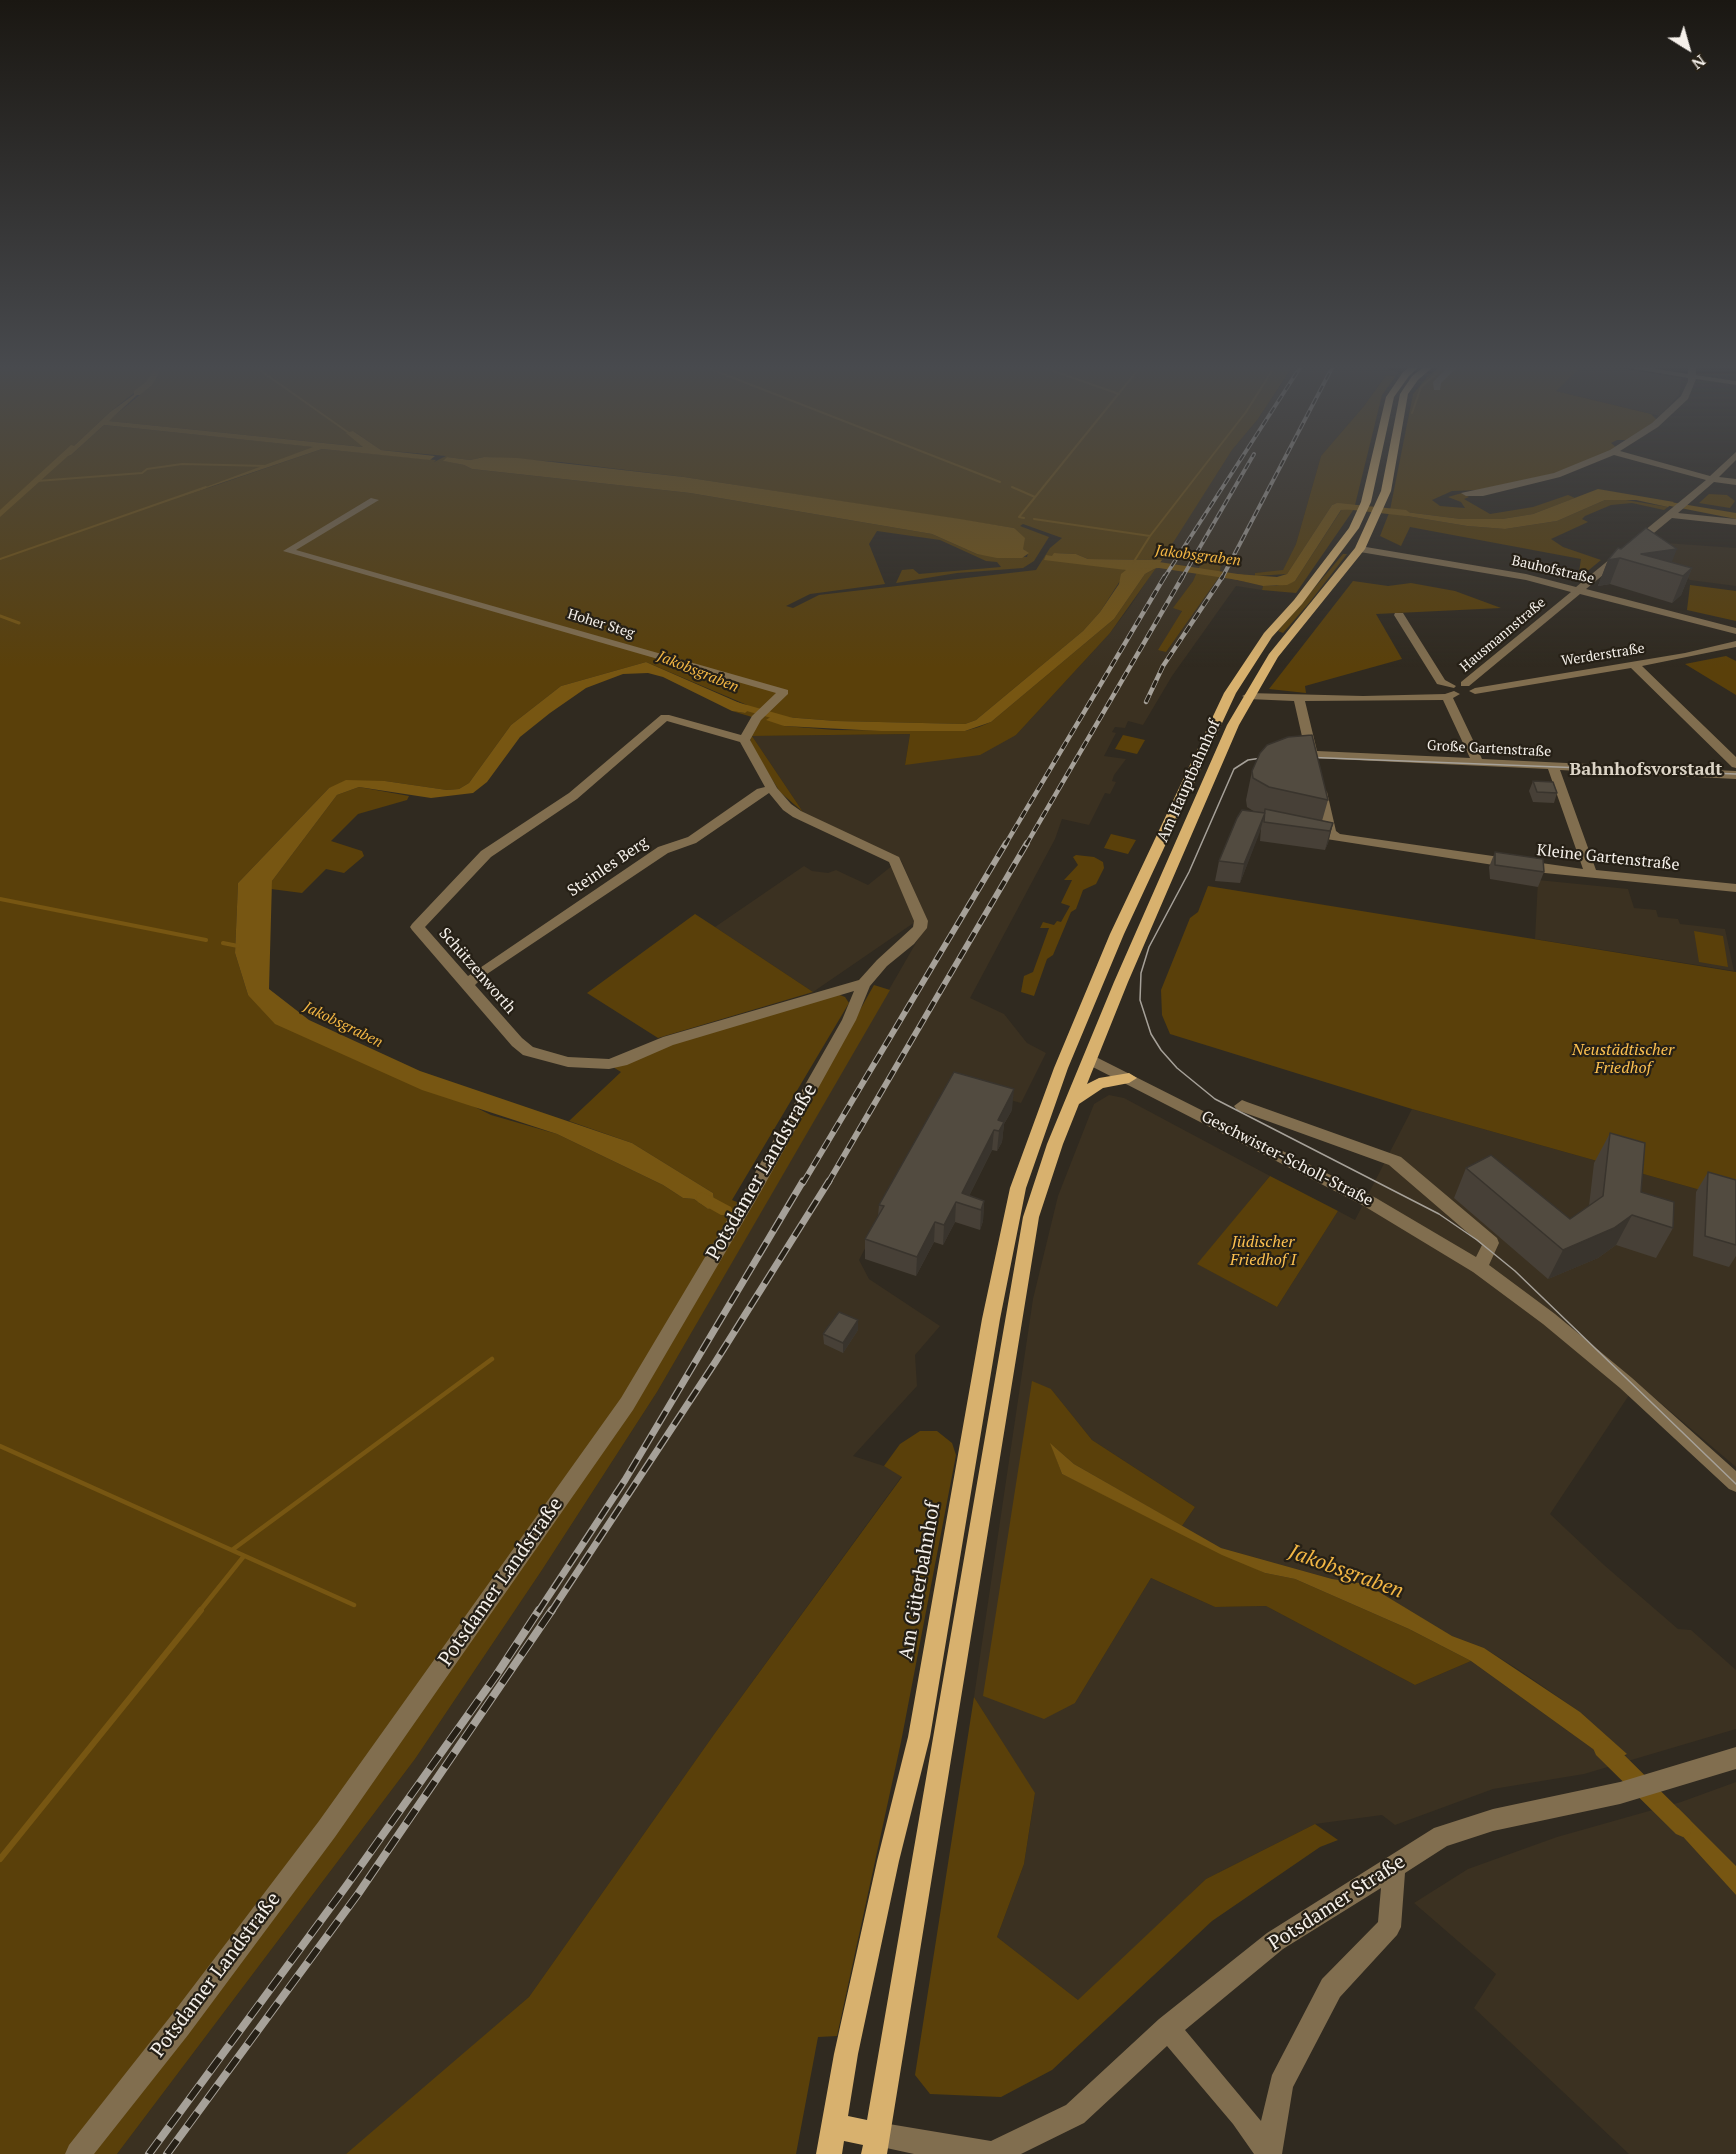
<!DOCTYPE html>
<meta charset="utf-8">
<style>
body{margin:0}
#map{position:relative;width:1736px;height:2154px;overflow:hidden;background:#302a20;font-family:"PT Serif",serif}
canvas{display:block}
.north{position:absolute;left:1658px;top:18px;width:60px;height:60px;-webkit-text-stroke:4px #262016;paint-order:stroke;rotate:143deg;font-size:16px;font-weight:700;line-height:24px;text-align:center;color:#f5f0ea}
.north::after{content:'';display:block;margin:auto;width:21px;height:27px;background:#f5f0ea;clip-path:polygon(50% 0,100% 100%,50% 72%,0 100%)}
</style>
<div id="map">
<canvas width="1736" height="2154"></canvas>
<div class="north">N</div>
</div>
<script>
const context = document.querySelector('canvas').getContext('2d');
context.lineJoin = 'round';
function fill(path, color) { context.fillStyle = color; context.fill(path, 'evenodd'); }
const poly = rows => new Path2D(rows.map(r => 'M' + r).join(''));
function stroke(path, color, width, dash) { context.strokeStyle = color; context.lineWidth = width; context.lineCap = dash ? 'butt' : 'round'; context.setLineDash(dash || []); context.stroke(path); }
function drawText(font, color, halo, rows, align = 'center') {
  context.font = font + ' "PT Serif",serif'; context.lineWidth = 4.5; context.setLineDash([]); context.textBaseline = 'middle'; context.strokeStyle = halo; context.fillStyle = color; for (const [text, x, y, turn = 0] of rows) {
    context.save(); context.translate(x, y); context.rotate((+turn || 0) * Math.PI / 180); context.textAlign = isNaN(turn) ? turn : align; if (halo) context.strokeText(text, 0, 0); context.fillText(text, 0, 0); context.restore();
  }
}
fill(poly([
 [1293,366,1389,366,1387,370,1400,372,1396,376,1386,375,1364,406,1321,456,1296,544,1283,571,1255,573,1255,576,1236,574,1234,579,1263,586,1262,590,1236,586,1172,676,1143,725,1128,721,1125,728,1115,727,1112,732,1116,733,1104,756,1126,759,1114,775,1112,781,1116,782,1110,794,1105,793,1089,825,1062,819,1055,839,970,998,1004,1014,1027,1043,1046,1053,1021,1103,951,1083,859,1260,869,1279,940,1326,915,1355,917,1386,853,1456,884,1466,902,1476,715,1733,529,1997,407,2104,346,2154,117,2154,415,1759,542,1570,657,1392,928,922,901,860,803,812,752,736,910,734,905,765,1016,735,1110,633,1131,605,1232,450,1258,419],
 [1199,567,1221,572,1166,652,1182,610,1174,608,1193,581],
 [1582,366,1605,366,1682,378,1679,395,1660,416,1555,391],
 [1650,542,1736,548,1736,586,1690,580],
 [893,865,915,922,813,992,715,927,804,866,812,871,828,873,836,870,868,885],
 [1538,880,1628,889,1634,908,1656,910,1658,917,1678,919,1680,924,1725,929,1734,971,1535,939],
 [1109,1095,1124,1098,1270,1176,1198,1264,1277,1307,1338,1211,1355,1220,1412,1109,1736,1200,1736,1467,1637,1383,1550,1514,1604,1565,1678,1629,1691,1630,1736,1670,1736,1729,1584,1774,1493,1789,1395,1825,1382,1815,1315,1824,1206,1879,1079,2001,997,1937,1024,1864,1035,1794,974,1697,1033,1299,1058,1196,1094,1104],
 [1051,1389,1092,1440,1195,1507,1182,1526,1221,1548,1332,1579,1366,1585,1452,1636,1484,1648,1519,1670,1580,1712,1627,1755,1611,1762,1471,1661,1415,1685,1266,1606,1215,1607,1151,1578,1075,1703],
 [1736,1782,1736,1866,1678,1808,1666,1818,1736,1895,1736,2154,1629,2154,1474,2008,1496,1974,1414,1903,1468,1869,1557,1837,1681,1802]
]), '#3b3121');
fill(poly([
 [0,366,1293,366,1258,419,1232,450,1162,560,1088,559,1076,554,1054,553,1127,570,1100,612,1083,631,976,720,965,724,836,721,773,716,784,726,835,730,965,731,979,727,991,722,1114,619,1145,574,1156,568,1110,633,1016,735,980,755,905,765,910,734,752,736,803,812,780,792,750,744,752,717,732,711,745,713,747,705,646,662,561,686,511,725,469,783,459,789,447,790,385,781,329,788,238,883,235,953,248,995,491,1115,557,1134,663,1185,683,1198,694,1199,708,1209,715,1207,713,1193,632,1143,569,1121,621,1072,613,1067,671,1042,837,994,845,997,849,1003,732,1200,749,1207,874,985,890,990,657,1392,542,1570,415,1759,117,2154,0,2154],
 [148,388,108,421,364,447,353,431,381,450,446,456,434,462,436,460,322,449,202,490,315,447,104,425,71,455,60,459,110,412,134,393],
 [447,457,470,460,484,457,560,462,684,477,1014,528,1023,549,1028,553,1027,557,977,554,932,534,690,493,472,469,464,465,444,461],
 [1023,524,1062,538,1050,548,1036,570,819,595,793,608,786,606,810,594,885,584,869,544,877,531,940,540,986,561,997,562,1001,567,919,574,913,569,902,570,896,583,957,573,1023,568,1034,561,1049,537,1020,526],
 [1441,366,1582,366,1556,391,1651,414,1657,420,1628,440,1617,440,1611,443,1617,448,1557,473,1478,490,1452,491,1432,500,1440,506,1465,508,1461,502,1448,497,1462,493,1469,497,1464,499,1490,514,1533,507,1568,495,1575,498,1533,514,1502,519,1461,519,1390,510,1413,394,1427,377],
 [1386,375,1396,376,1382,395,1355,505,1337,503,1332,505,1287,574,1255,576,1255,573,1283,570,1296,544,1321,456,1364,406],
 [1709,494,1727,495,1735,501,1730,508,1699,503],
 [1620,499,1668,507,1664,510,1632,503,1611,505,1585,516,1582,519,1588,522,1551,539,1563,547,1601,560,1578,579,1581,559,1410,527,1401,546,1380,536,1389,513,1467,526,1505,529,1557,521,1605,500],
 [1342,509,1354,509,1296,593,1262,590,1263,586,1276,586,1295,581],
 [1343,554,1347,554,1309,603,1283,633,1278,631],
 [1206,562,1221,564,1219,577,1166,652,1158,650,1182,611,1173,608,1193,581,1199,567],
 [1353,581,1388,586,1411,583,1455,591,1501,608,1376,614,1402,659,1305,686,1306,693,1269,689],
 [1690,585,1736,591,1736,621,1687,610],
 [1726,656,1736,661,1736,695,1685,664],
 [1123,735,1145,740,1137,754,1115,749],
 [359,787,409,796,407,800,358,814,331,841,362,851,364,856,344,873,326,869,302,893,271,889,272,881,337,795],
 [1111,834,1136,840,1128,854,1104,848],
 [1076,855,1094,857,1103,862,1104,868,1096,884,1083,890,1076,909,1071,912,1053,955,1047,959,1034,996,1021,992,1024,976,1033,972,1049,928,1040,928,1043,922,1054,925,1057,921,1061,922,1070,906,1061,903,1072,880,1064,880,1078,865,1073,857],
 [1208,886,1736,972,1736,1200,1412,1109,1170,1034,1162,1015,1161,990,1190,918,1198,912],
 [695,914,715,927,813,992,658,1038,587,993],
 [1694,931,1723,936,1728,967,1699,962],
 [1270,1176,1338,1211,1277,1307,1197,1264],
 [1032,1381,1051,1389,1092,1440,1195,1507,1182,1526,1074,1464,1051,1444,1062,1474,1265,1573,1295,1579,1409,1629,1471,1661,1415,1685,1266,1606,1215,1607,1151,1578,1075,1703,1044,1719,983,1696],
 [920,1431,937,1431,952,1443,956,1455,901,1742,837,2036,818,2037,796,2154,346,2154,529,1997,715,1733,902,1477,884,1466,900,1444],
 [974,1697,1035,1793,1024,1864,997,1937,1078,2000,1206,1879,1315,1824,1338,1840,1320,1847,1212,1921,1052,2070,1001,2097,930,2094,915,2075]
]), '#5a400a');
fill(poly([
 [150,383,109,421,363,447,346,433,353,431,381,450,435,456,430,460,322,449,171,500,313,447,104,425,71,455,60,459,110,412],
 [447,457,470,460,484,457,517,458,684,477,960,519,1014,528,1025,538,1023,549,1029,553,1022,558,997,558,977,554,932,534,690,493,472,469,464,465,443,461],
 [1598,489,1674,502,1668,507,1636,500,1605,500,1557,521,1505,529,1467,526,1389,513,1390,510,1461,519,1502,519,1533,514],
 [1337,503,1355,505,1354,509,1341,510,1295,581,1287,585,1263,586,1233,579,1236,574,1277,577,1287,574,1332,505],
 [1054,553,1076,554,1088,559,1162,560,1156,568,1145,574,1114,619,991,722,965,731,881,731,784,726,766,720,772,716,836,721,965,724,976,720,1083,631,1100,612,1119,584,1121,574,1126,570,1044,560,1046,555,1052,556],
 [646,662,751,708,745,713,732,711,663,677,648,673,623,674,586,688,550,713,520,737,487,782,473,793,431,798,359,787,337,795,272,881,269,989,309,1020,420,1071,632,1143,713,1193,715,1207,708,1209,694,1199,683,1198,663,1185,557,1134,422,1090,275,1024,248,995,235,953,238,883,329,788,346,780,385,781,447,790,459,789,469,783,511,725,561,686],
 [1050,1443,1074,1464,1221,1548,1332,1579,1366,1584,1452,1636,1484,1648,1580,1712,1627,1754,1611,1762,1471,1661,1409,1629,1295,1579,1265,1573,1222,1555,1062,1474],
 [1678,1808,1736,1866,1736,1895,1666,1818]
]), '#775612');
stroke(poly([
 [254,366,349,433],
 [703,366,1000,482],
 [1039,366,1119,394],
 [1412,413,1421,387,1445,366],
 [37,481,142,473,147,469,182,464,267,466],
 [1012,487,1035,497],
 [1024,518,1019,517,1141,366],
 [1034,519,1150,536,1246,412,1275,366],
 [0,559,206,487],
 [1133,563,1150,536]
]), '#775612', 2);
stroke(poly([
 [0,616,19,623]
]), '#775612', 3);
stroke(poly([
 [0,899,206,940],
 [223,943,238,946]
]), '#775612', 4);
stroke(poly([
 [0,1446,354,1605],
 [232,1550,492,1359],
 [199,1612,244,1556]
]), '#775612', 4.5);
stroke(poly([
 [0,1859,201,1610]
]), '#775612', 6);
fill(poly([
 [156,366,163,366,152,385,140,395,134,395,134,391,146,382,156,366],
 [71,445,78,447,0,517,0,510,71,445],
 [1652,499,1736,513,1736,519,1655,503,1651,501,1652,499],
 [1338,503,1406,510,1410,513,1406,516,1335,508,1335,504,1338,503],
 [1159,562,1251,576,1256,579,1251,582,1159,568,1140,569,1136,566,1140,563,1159,562],
 [733,701,793,718,794,720,789,723,729,706,728,704,733,701],
 [703,1192,731,1207,733,1211,731,1215,721,1215,698,1202,696,1198,698,1194,703,1192],
 [1603,1738,1610,1741,1690,1820,1693,1827,1690,1834,1683,1837,1676,1834,1596,1755,1593,1748,1596,1741,1603,1738]
]), '#775612');
fill(poly([
 [1449,366,1458,366,1441,383,1440,390,1434,390,1433,382,1449,366],
 [1617,366,1638,366,1688,374,1688,366,1696,366,1696,375,1736,381,1736,385,1696,379,1688,399,1658,427,1620,451,1710,476,1736,452,1736,460,1719,477,1736,479,1736,485,1714,482,1678,513,1736,519,1736,525,1672,518,1586,589,1736,628,1736,634,1580,594,1469,686,1461,686,1461,682,1571,592,1526,580,1360,552,1355,549,1360,546,1526,574,1576,587,1706,480,1614,455,1560,477,1483,496,1466,496,1461,493,1554,473,1610,450,1652,423,1681,396,1688,381,1688,378,1617,366],
 [371,498,379,500,296,550,788,690,788,694,761,720,750,740,777,788,791,804,801,811,899,857,928,921,927,928,914,944,887,966,870,986,856,1020,760,1193,633,1410,335,1837,188,2035,94,2154,65,2154,69,2145,170,2017,319,1821,621,1398,748,1185,842,1020,854,991,673,1045,627,1065,609,1069,568,1067,523,1055,512,1046,412,930,410,927,412,924,481,851,569,793,661,715,669,715,741,735,752,716,776,693,283,551,371,498],
 [667,721,740,742,765,787,757,789,688,837,658,847,468,976,425,927,491,857,577,799,667,721],
 [769,793,783,810,793,817,889,862,914,921,913,927,877,960,859,980,663,1037,609,1059,568,1057,533,1047,522,1038,475,985,484,976,668,853,696,843,769,793],
 [1395,613,1403,613,1445,680,1456,686,1454,688,1437,684,1394,615,1395,613],
 [1736,641,1736,647,1642,666,1736,757,1736,768,1732,767,1631,668,1475,694,1469,691,1475,688,1685,653,1736,641],
 [1454,691,1460,694,1453,698,1482,759,1736,771,1736,779,1560,770,1596,870,1736,884,1736,892,1545,873,1307,836,1307,830,1323,831,1315,792,1321,788,1327,792,1336,831,1340,834,1583,869,1548,769,1312,758,1306,754,1294,701,1248,699,1242,696,1248,693,1363,696,1445,694,1454,691],
 [1443,700,1470,758,1317,751,1305,701,1443,700],
 [1090,1054,1376,1198,1476,1257,1482,1245,1389,1165,1237,1110,1234,1106,1242,1100,1247,1102,1401,1157,1497,1238,1499,1243,1489,1265,1555,1314,1632,1378,1736,1471,1736,1492,1729,1489,1620,1388,1543,1324,1473,1272,1364,1206,1085,1063,1083,1059,1085,1055,1090,1054],
 [1736,1747,1736,1769,1620,1804,1493,1831,1447,1846,1405,1873,1401,1927,1397,1935,1340,1997,1293,2087,1282,2154,1254,2154,1233,2124,1167,2046,1084,2123,1021,2154,914,2154,868,2144,864,2135,868,2126,877,2122,991,2141,1066,2105,1159,2019,1267,1933,1434,1828,1493,1809,1620,1782,1736,1747],
 [1381,1888,1378,1922,1322,1979,1272,2075,1261,2121,1185,2030,1283,1949,1381,1888]
]), '#816e4f');
fill(poly([
 [1411,366,1420,366,1409,376,1394,397,1371,502,1359,528,1302,604,1272,637,1236,693,1124,934,1068,1068,1026,1188,1000,1319,930,1737,899,1861,858,2054,848,2116,867,2120,1023,1217,1047,1144,1114,982,1227,725,1269,654,1355,548,1381,491,1400,394,1412,376,1425,366,1434,366,1418,380,1408,394,1391,491,1365,549,1278,657,1239,725,1128,982,1087,1084,1099,1078,1129,1073,1137,1078,1129,1083,1103,1088,1079,1104,1063,1144,1039,1217,887,2154,861,2154,863,2145,844,2141,842,2154,816,2154,834,2054,877,1861,908,1737,982,1319,1010,1188,1054,1068,1110,934,1224,693,1264,633,1294,600,1349,528,1361,502,1386,397,1403,372,1411,366]
]), '#d8b16e');
stroke(poly([
 [1275,756,1248,760,1234,769,1189,872,1149,947,1141,973,1140,1000,1151,1034,1161,1050,1177,1068,1215,1099,1439,1214,1477,1240,1515,1271,1736,1484],
 [1302,757,1736,774]
]), '#a6a199', 1.5);
const railFar4 = poly([
 [1164,578,1301,366],
 [1182,578,1254,454],
 [1222,578,1333,366]
]);
const railFar3 = poly([
 [1146,702,1163,666,1223,576],
 [1005,845,1165,576],
 [1026,845,1183,576]
]);
const railFar2 = poly([
 [803,1183,1006,843],
 [828,1183,1027,843]
]);
const railFar1 = poly([
 [538,1612,625,1480,803,1181],
 [551,1612,716,1361,829,1181]
]);
const rail = poly([
 [149,2154,347,1885,495,1677,539,1610],
 [167,2154,358,1894,552,1610]
]);
stroke(railFar4, '#a6a199', 4);
stroke(railFar3, '#a6a199', 4.5);
stroke(railFar2, '#a6a199', 6);
stroke(railFar1, '#a6a199', 7);
stroke(rail, '#a6a199', 8);
stroke(railFar4, '#262016', 2, [7]);
stroke(railFar3, '#262016', 3, [8]);
stroke(railFar2, '#262016', 4, [10]);
stroke(railFar1, '#262016', 4.5, [14]);
stroke(rail, '#262016', 6, [17]);
fill(poly([
 [1618,548,1692,568,1681,595,1672,603,1610,584,1598,586,1608,560],
 [1252,771,1328,800,1322,821,1333,823,1328,843,1325,850,1260,841,1261,828,1240,883,1215,881,1219,861,1255,812,1247,807,1246,800],
 [1533,781,1557,793,1554,803,1533,802,1529,791],
 [1495,852,1544,872,1538,887,1490,879,1489,867],
 [1012,1110,1004,1124,1002,1142,997,1151,992,1150,969,1196,984,1201,983,1221,980,1230,955,1222,943,1245,934,1242,916,1276,865,1259,865,1239,878,1216,879,1205],
 [1610,1133,1641,1192,1673,1228,1656,1258,1616,1245,1598,1258,1548,1279,1454,1198,1466,1168,1570,1219,1589,1206,1594,1163],
 [1708,1172,1736,1180,1736,1256,1729,1267,1693,1256,1696,1192],
 [858,1330,843,1353,824,1344,823,1334]
]), '#474037');
fill(poly([
 [1677,549,1668,572,1641,554],
 [1620,558,1610,584,1598,586,1608,560],
 [1692,568,1681,595,1672,603,1683,576],
 [1265,813,1260,832,1240,883,1244,864],
 [1333,823,1328,843,1325,850,1330,831],
 [1014,1089,1012,1110,1004,1124,1002,1142,997,1151,999,1131,998,1120],
 [994,1130,992,1150,965,1204,962,1193],
 [984,1201,983,1221,980,1230,981,1210],
 [956,1202,955,1222,943,1245,944,1225],
 [1632,1215,1616,1245,1598,1258,1548,1279,1563,1250],
 [935,1222,934,1242,916,1276,917,1257],
 [858,1320,858,1330,843,1353,843,1343]
]), '#39342d');
const building = poly([
 [1646,528,1677,549,1641,554,1692,568,1683,576,1620,558,1608,560,1618,548,1621,549,1646,528],
 [1312,735,1328,800,1269,787,1253,778,1252,771,1260,753,1267,745,1288,737,1312,735],
 [1533,781,1553,782,1557,793,1537,792,1533,781],
 [1265,809,1333,823,1330,831,1264,822,1265,809],
 [1242,810,1265,813,1244,864,1219,861,1237,818,1242,810],
 [1495,852,1543,859,1544,872,1495,865,1495,852],
 [954,1072,1014,1089,998,1120,1004,1122,999,1131,994,1130,962,1193,984,1201,981,1210,956,1202,944,1225,935,1222,917,1257,865,1239,884,1206,879,1205,954,1072],
 [1610,1133,1645,1143,1641,1192,1674,1202,1673,1228,1632,1215,1614,1228,1563,1250,1466,1168,1491,1155,1570,1219,1603,1196,1610,1133],
 [1708,1172,1736,1180,1736,1245,1705,1236,1708,1172],
 [839,1312,858,1320,843,1343,823,1334,839,1312]
]);
fill(building, '#524b40');
stroke(building, '#39342d', 1.5);
const sky = context.createLinearGradient(0, 0, 0, 668);
sky.addColorStop(0, '#1a1712');
sky.addColorStop(0.55, '#484a4e');
sky.addColorStop(1, '#484a4e00');
context.fillStyle = sky;
context.fillRect(0, 0, 1736, 668);
drawText('14px', '#f5f0ea', '#262016', [
 ["Bauhofstraße",1553,570,13],
 ["Hoher Steg",601,624,17],
 ["Hausmannstraße",1503,635,-40],
 ["Werderstraße",1603,655,-9],
 ["Große Gartenstraße",1489,749,3]
]);
drawText('italic 15px', '#f2b644', '#262016', [
 ["Jakobsgraben",1198,556,7],
 ["Jakobsgraben",698,672,22],
 ["Jakobsgraben",343,1025,26]
]);
drawText('16px', '#f5f0ea', '#262016', [
 ["Am Hauptbahnhof",1189,781,-66],
 ["Kleine Gartenstraße",1608,858,6],
 ["Steinles Berg",608,867,-34],
 ["Schützenworth",477,971,49],
 ["Geschwister-Scholl-Straße",1287,1159,27]
]);
drawText('italic 16px', '#fcc050', '#262016', [
 ["Neustädtischer",1623,1050],
 ["Friedhof",1623,1068],
 ["Jüdischer",1263,1242],
 ["Friedhof I",1263,1260]
]);
drawText('bold 18px', '#dcd4c6', '#262016', [
 ["Bahnhofsvorstadt",1646,770]
]);
drawText('20px', '#f5f0ea', '#262016', [
 ["Potsdamer Landstraße",762,1172,-60],
 ["Am Güterbahnhof",920,1581,-80],
 ["Potsdamer Landstraße",501,1582,-55],
 ["Potsdamer Straße",1337,1903,-33],
 ["Potsdamer Landstraße",216,1975,-53]
]);
drawText('italic 21px', '#f2b644', '#262016', [
 ["Jakobsgraben",1346,1572,20]
]);
</script>
